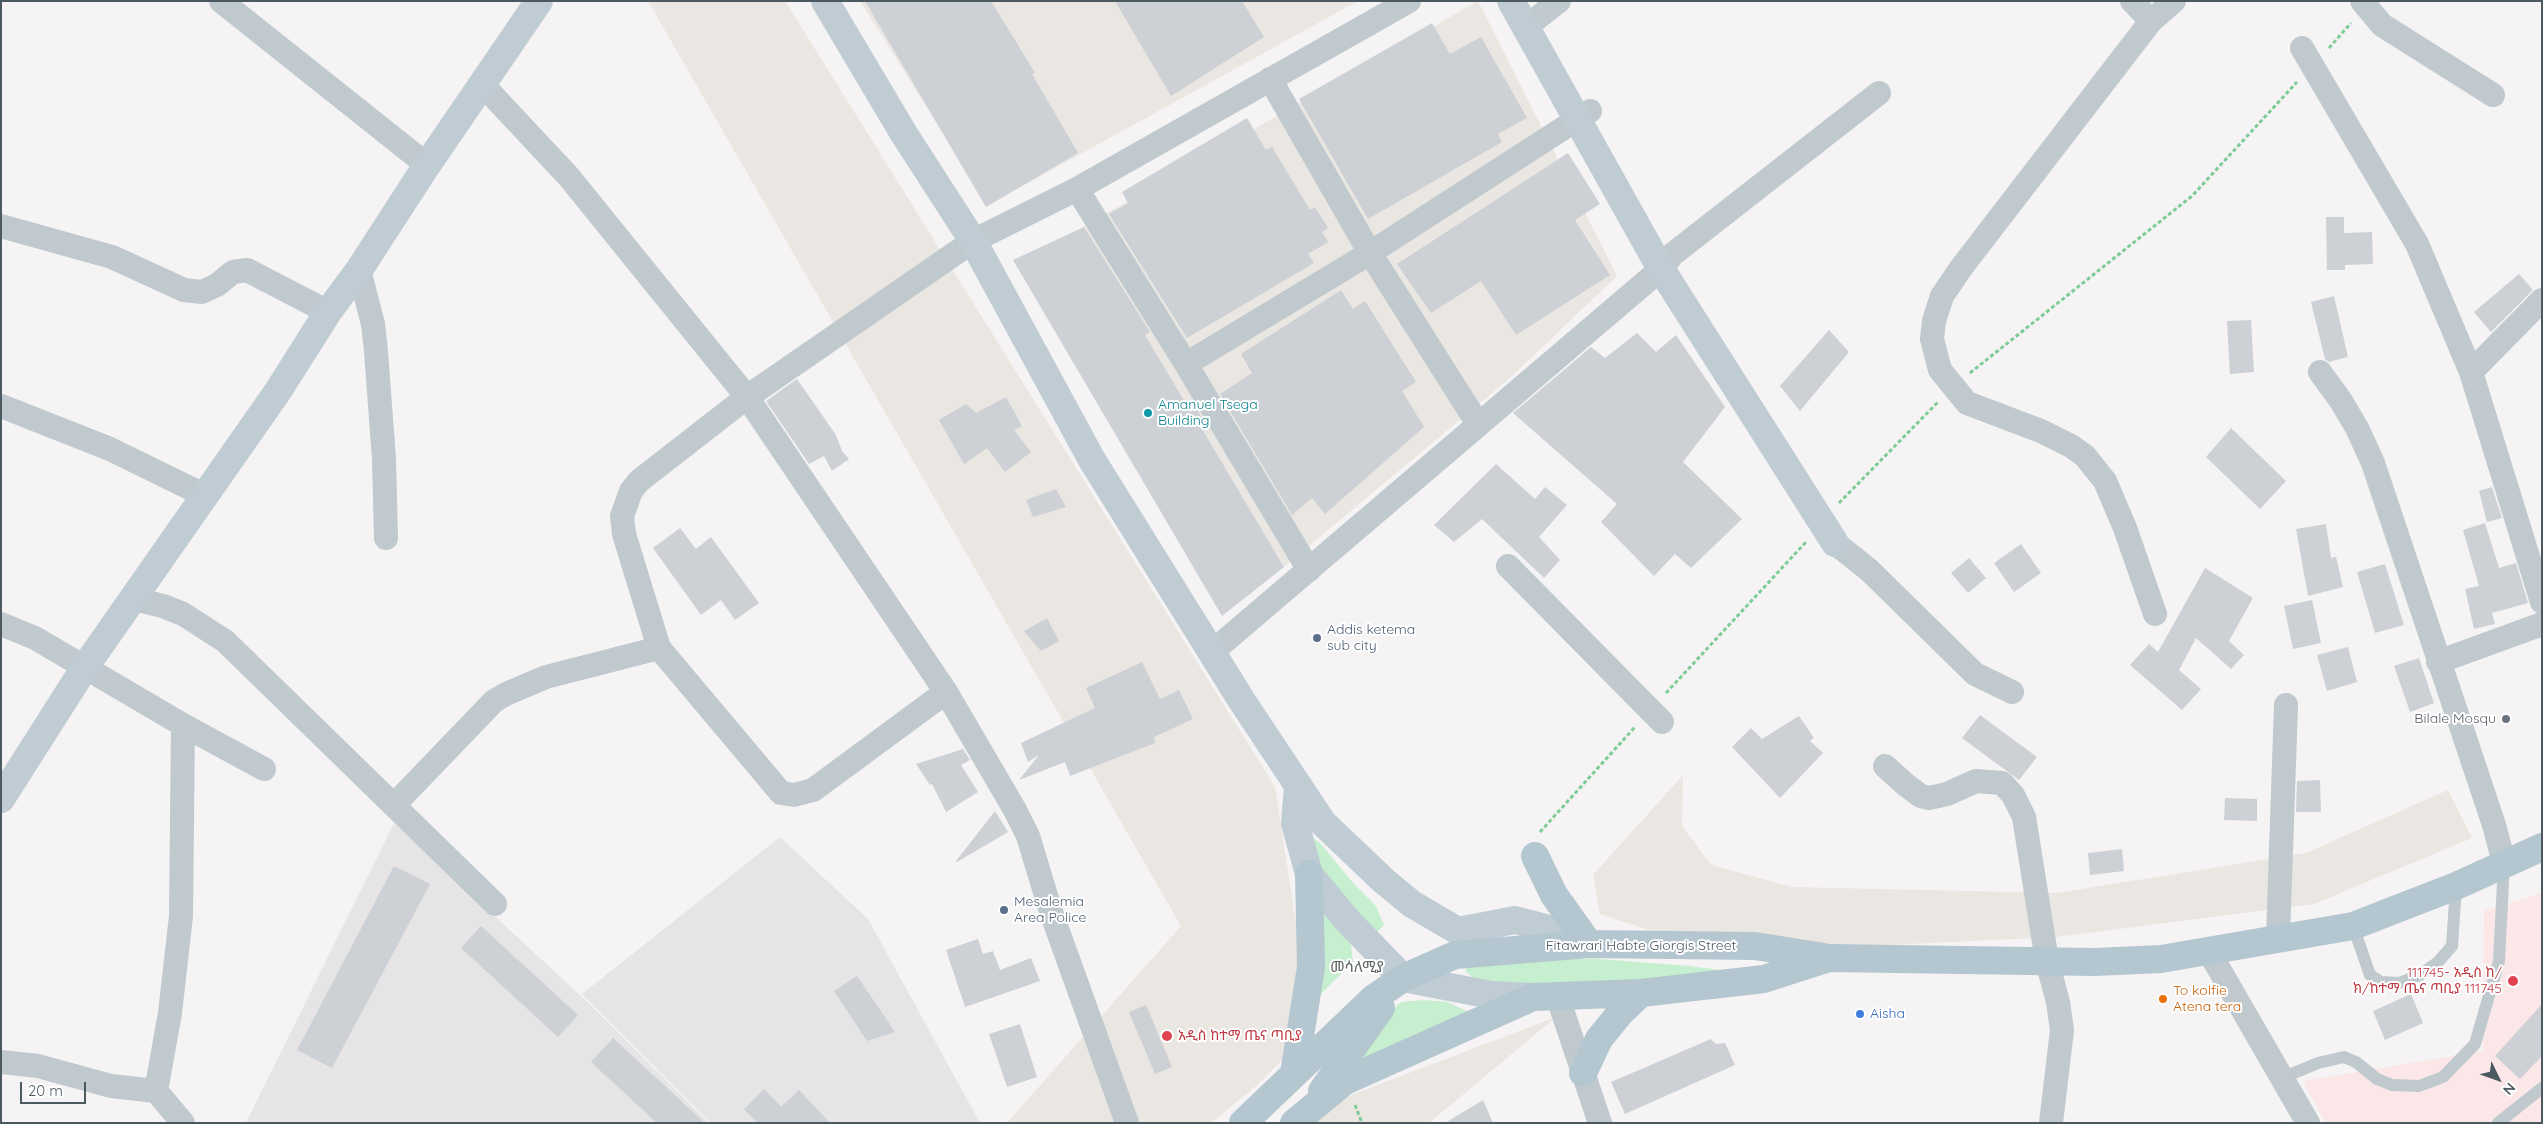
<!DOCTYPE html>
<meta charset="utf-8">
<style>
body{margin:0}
#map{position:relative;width:2543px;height:1124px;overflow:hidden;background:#f5f3f3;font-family:Quicksand,sans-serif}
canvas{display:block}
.frame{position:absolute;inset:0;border:2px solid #4b5960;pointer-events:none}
.north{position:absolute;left:2473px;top:1054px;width:50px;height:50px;-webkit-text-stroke:4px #fff;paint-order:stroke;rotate:132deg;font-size:14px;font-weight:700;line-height:20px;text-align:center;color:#4b5960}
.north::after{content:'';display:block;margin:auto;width:18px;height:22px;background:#4b5960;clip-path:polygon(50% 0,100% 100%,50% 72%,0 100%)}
.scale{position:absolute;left:20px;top:1082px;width:66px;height:22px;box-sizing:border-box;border:2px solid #4b5960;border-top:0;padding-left:6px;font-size:15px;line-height:18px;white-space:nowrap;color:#4b5960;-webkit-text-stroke:4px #fff;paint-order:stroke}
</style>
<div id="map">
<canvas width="2543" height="1124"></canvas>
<div class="frame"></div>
<div class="north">N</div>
<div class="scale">20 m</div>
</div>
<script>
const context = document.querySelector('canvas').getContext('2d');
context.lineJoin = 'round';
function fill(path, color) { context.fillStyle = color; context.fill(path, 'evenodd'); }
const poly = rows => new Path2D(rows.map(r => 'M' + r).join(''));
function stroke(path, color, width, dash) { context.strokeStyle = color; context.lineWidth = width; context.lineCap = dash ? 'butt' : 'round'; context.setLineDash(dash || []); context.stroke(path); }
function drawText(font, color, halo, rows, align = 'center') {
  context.font = font + ' Quicksand,"Noto Sans Ethiopic",sans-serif'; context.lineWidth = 4; context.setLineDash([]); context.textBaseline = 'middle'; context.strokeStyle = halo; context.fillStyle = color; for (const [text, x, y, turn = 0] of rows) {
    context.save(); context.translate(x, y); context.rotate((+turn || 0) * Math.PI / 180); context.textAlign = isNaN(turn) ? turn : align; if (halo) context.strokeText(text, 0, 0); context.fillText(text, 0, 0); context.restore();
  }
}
fill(poly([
 [648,1,785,1,1275,787,1299,943,1289,1053,1256,1086,1211,1123,1007,1123,1181,926],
 [860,1,1358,1,988,205],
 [1478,1,1617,276,1512,376,1284,567,1081,228],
 [1683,775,1682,826,1711,865,1792,887,2057,893,2306,853,2448,790,2472,838,2314,904,2056,937,1719,953,1600,914,1593,875],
 [1556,1017,1429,1123,1311,1123,1333,1102]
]), '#eae6e1');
fill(poly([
 [394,823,582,997,709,1123,246,1123],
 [780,837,868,919,980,1123,711,1123,582,994]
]), '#e6e4e5');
fill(poly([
 [2542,893,2542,1123,2326,1123,2303,1081,2483,1051,2484,911]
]), '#fbe7e8');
fill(poly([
 [1291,820,1321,844,1353,883,1376,906,1384,925,1376,933,1347,914],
 [1318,908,1331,918,1351,945,1353,962,1309,1006],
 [1465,958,1600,959,1689,966,1728,971,1603,983,1492,983,1477,980,1466,972],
 [1424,1000,1447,1002,1473,1014,1351,1066,1378,1023,1401,1002]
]), '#c5efce');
fill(poly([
 [865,1,991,1,1035,73,1032,74,1078,153,986,207],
 [1115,1,1242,1,1264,37,1171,96],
 [1432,23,1450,54,1481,37,1527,118,1498,134,1502,142,1368,219,1299,99],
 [1247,118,1266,150,1272,147,1310,210,1315,207,1328,228,1322,232,1328,242,1308,254,1314,263,1187,338,1109,214,1128,203,1122,192],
 [1568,153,1600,204,1575,220,1610,275,1516,335,1481,281,1431,313,1397,264],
 [2326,217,2344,217,2344,233,2372,232,2373,264,2345,265,2345,270,2327,270],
 [1084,227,1150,332,1145,335,1191,412,1196,408,1207,426,1202,429,1284,567,1222,616,1013,260],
 [2519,274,2533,290,2491,332,2474,312],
 [1341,290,1353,309,1365,301,1416,382,1402,391,1424,427,1325,514,1312,498,1292,515,1220,394,1252,373,1241,354],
 [2334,296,2348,357,2329,362,2325,359,2311,302],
 [2251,320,2254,372,2230,374,2227,321],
 [1829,330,1849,352,1800,411,1780,386],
 [1637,333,1656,352,1676,335,1725,407,1683,462,1742,519,1691,568,1675,554,1654,576,1601,522,1617,504,1513,413,1591,347,1605,358],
 [797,379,836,435,842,451,849,459,832,471,824,456,809,464,766,401],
 [1006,397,1022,426,1014,430,1031,452,1005,472,987,448,964,464,939,420,966,404,976,413],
 [2231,428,2286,481,2260,509,2206,457],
 [1496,464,1535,499,1545,487,1567,505,1539,537,1560,560,1544,578,1482,519,1454,542,1434,525],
 [2492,487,2502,518,2487,522,2479,491],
 [1056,489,1066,507,1033,517,1026,500],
 [2485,523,2499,568,2516,563,2528,603,2492,613,2495,624,2474,629,2465,589,2479,586,2463,530],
 [2326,524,2331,558,2336,557,2343,587,2308,596,2296,529],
 [680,528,696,549,711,537,759,603,735,620,721,600,701,615,653,548],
 [2021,544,2041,573,2014,592,1994,563],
 [1969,558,1986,578,1968,593,1951,573],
 [2385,564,2404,625,2375,633,2357,572],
 [2205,568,2253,598,2229,641,2244,655,2231,669,2196,638,2179,670,2201,689,2182,710,2130,665,2149,644,2158,652],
 [2312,600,2321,643,2293,649,2284,606],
 [1047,618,1059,641,1041,651,1024,631],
 [2348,647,2357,682,2327,691,2317,655],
 [2419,658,2434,703,2410,712,2394,666],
 [1142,662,1160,699,1179,690,1193,719,1154,737,1155,743,1070,776,1065,762,1019,780,1039,755,1028,762,1021,743,1095,708,1086,688],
 [1980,715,2037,757,2019,780,1962,738],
 [1799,716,1814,738,1810,741,1823,753,1780,798,1732,747,1751,728,1762,739],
 [963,749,970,760,961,765,978,792,946,812,932,784,930,785,916,764],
 [2320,780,2321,812,2296,812,2297,781],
 [2225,798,2257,799,2257,821,2224,820],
 [995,811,1008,832,957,862,956,861],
 [2122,849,2124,871,2090,875,2088,853],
 [394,866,430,884,332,1068,297,1050],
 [481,926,578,1015,558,1037,461,948],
 [978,939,983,954,993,951,1000,970,1031,958,1040,981,965,1007,946,950],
 [857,976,895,1032,867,1041,834,991],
 [2411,994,2423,1023,2385,1040,2373,1011],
 [2542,1004,2542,1056,2520,1079,2495,1056],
 [1146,1005,1172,1067,1155,1074,1129,1012],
 [1020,1024,1037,1077,1007,1087,989,1034],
 [613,1038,705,1123,657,1123,591,1062],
 [1711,1039,1716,1044,1725,1043,1735,1065,1625,1114,1611,1082],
 [764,1089,781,1107,799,1090,830,1123,758,1123,744,1109],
 [1483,1100,1493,1123,1445,1123]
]), '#cdd1d5');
stroke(poly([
 [2329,48,2351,23],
 [1970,373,2192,196,2297,82],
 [1839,503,1938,402],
 [1666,693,1806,542],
 [1540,832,1635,727],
 [1355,1105,1362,1123]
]), '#7ecc98', 3, [4, 2.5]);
stroke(poly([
 [2353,926,2370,975,2381,982,2399,983,2420,975,2438,962,2452,946,2456,886],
 [2282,1078,2318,1063,2344,1057,2356,1062,2377,1079,2392,1085,2419,1086,2443,1077,2475,1044,2499,961,2504,863],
 [2498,1123,2542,1088]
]), '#bfc9ce', 12);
stroke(poly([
 [221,1,427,165],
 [2132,1,2151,21],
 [2362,1,2382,25,2493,95],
 [1536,19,1559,1],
 [2302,48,2417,244,2471,372,2542,602],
 [1270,79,1370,253,1478,424],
 [482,84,569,177,747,397,946,692,1015,810,1028,836,1051,912,1127,1123],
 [1077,189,1186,364,1309,570],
 [1,226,112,257,184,290,202,292,217,285,233,272,247,270,328,312],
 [359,270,373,324,376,351,384,459,386,538],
 [1186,364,1370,253,1590,111],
 [2320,372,2341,401,2357,428,2373,463,2494,825,2504,863],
 [2471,372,2542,300],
 [1,406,110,449,206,496],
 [1835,543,1869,570,1975,674,2012,692],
 [1508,566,1662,722],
 [134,599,163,606,183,614,225,641,495,904],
 [2155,614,2125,528,2105,481,2085,456,2071,446,2041,431,1967,403,1940,370,1932,339,1934,321,1942,296,1961,268,2151,21,2174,1],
 [1,624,35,638,183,725,264,769],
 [1212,652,1661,269,1673,254,1879,93],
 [2438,662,2542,624],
 [946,692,813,790,794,795,781,793,659,648,624,534,622,516,631,491,639,481,747,397,973,241,1077,189,1409,1],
 [1885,766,1906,785,1921,796,1929,798,1947,794,1976,781,2002,783,2013,795,2024,817,2047,961,2058,1002,2062,1030,2051,1123],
 [394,805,494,701,506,694,546,677,659,648],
 [2278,938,2286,705],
 [2208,950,2308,1123],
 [1557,995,1600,1123],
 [1,1062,38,1066,111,1086,156,1091,183,1123],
 [156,1091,170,1013,181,916,183,725]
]), '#bfc9ce', 24);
stroke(poly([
 [825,1,904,134,973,241,1092,460,1242,701,1323,823,1384,881,1412,904,1458,931,1515,920,1553,930,1577,945],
 [1511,1,1661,269,1835,543],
 [1298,787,1295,823,1309,874,1346,919,1403,978,1491,995,1533,997],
 [1,799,85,667,278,391,328,312,359,270,427,165,539,1]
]), '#c0ccd3', 28);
stroke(poly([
 [1535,856,1554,895,1589,944],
 [1583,1073,1599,1039,1621,1012,1641,993],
 [1294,1074,1311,967,1309,874],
 [1322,1091,1381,1008],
 [1243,1123,1374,998,1403,978,1455,955,1589,944,1755,946,1824,957],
 [1294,1123,1345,1081,1533,997,1641,993,1764,979,1829,958,2095,962,2161,959,2353,926,2456,886,2542,847]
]), '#b4c6cf', 28);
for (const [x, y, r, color] of [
 [1148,413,5,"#0f9aa8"],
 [1317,638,5,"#5c6f8a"],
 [2506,719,5,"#6b7280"],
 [1004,910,5,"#5c6f8a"],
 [2513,981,6,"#e0444e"],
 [2163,999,5,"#e8710a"],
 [1860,1014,5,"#3f7fe0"],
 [1167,1036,6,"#e0444e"]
]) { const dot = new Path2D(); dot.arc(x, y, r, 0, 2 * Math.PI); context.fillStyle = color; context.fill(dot); stroke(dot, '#fff', 2); }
drawText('14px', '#0d838f', '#fff', [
 ["Amanuel Tsega",1158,405],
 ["Building",1158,421]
], 'left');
drawText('14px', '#4e5e75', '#fff', [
 ["Addis ketema",1327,630],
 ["sub city",1327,646],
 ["Mesalemia",1014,902],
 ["Area Police",1014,918]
], 'left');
drawText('14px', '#5b616d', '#fff', [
 ["Bilale Mosqu",2496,719]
], 'right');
drawText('14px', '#4b5960', '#fff', [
 ["Fitawrari Habte Giorgis Street",1641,946]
]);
drawText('14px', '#be3a42', '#fff', [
 ["111745- አዲስ ከ/",2502,973],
 ["ክ/ከተማ ጤና ጣቢያ 111745",2502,989],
 ["አዲስ ከተማ ጤና ጣቢያ",1178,1036,"left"]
], 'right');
drawText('14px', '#c56008', '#fff', [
 ["To kolfie",2173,991],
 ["Atena tera",2173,1007]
], 'left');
drawText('14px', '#366cbe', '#fff', [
 ["Aisha",1870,1014]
], 'left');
drawText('15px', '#5f6467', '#fff', [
 ["መሳለሚያ",1357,967]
]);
</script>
